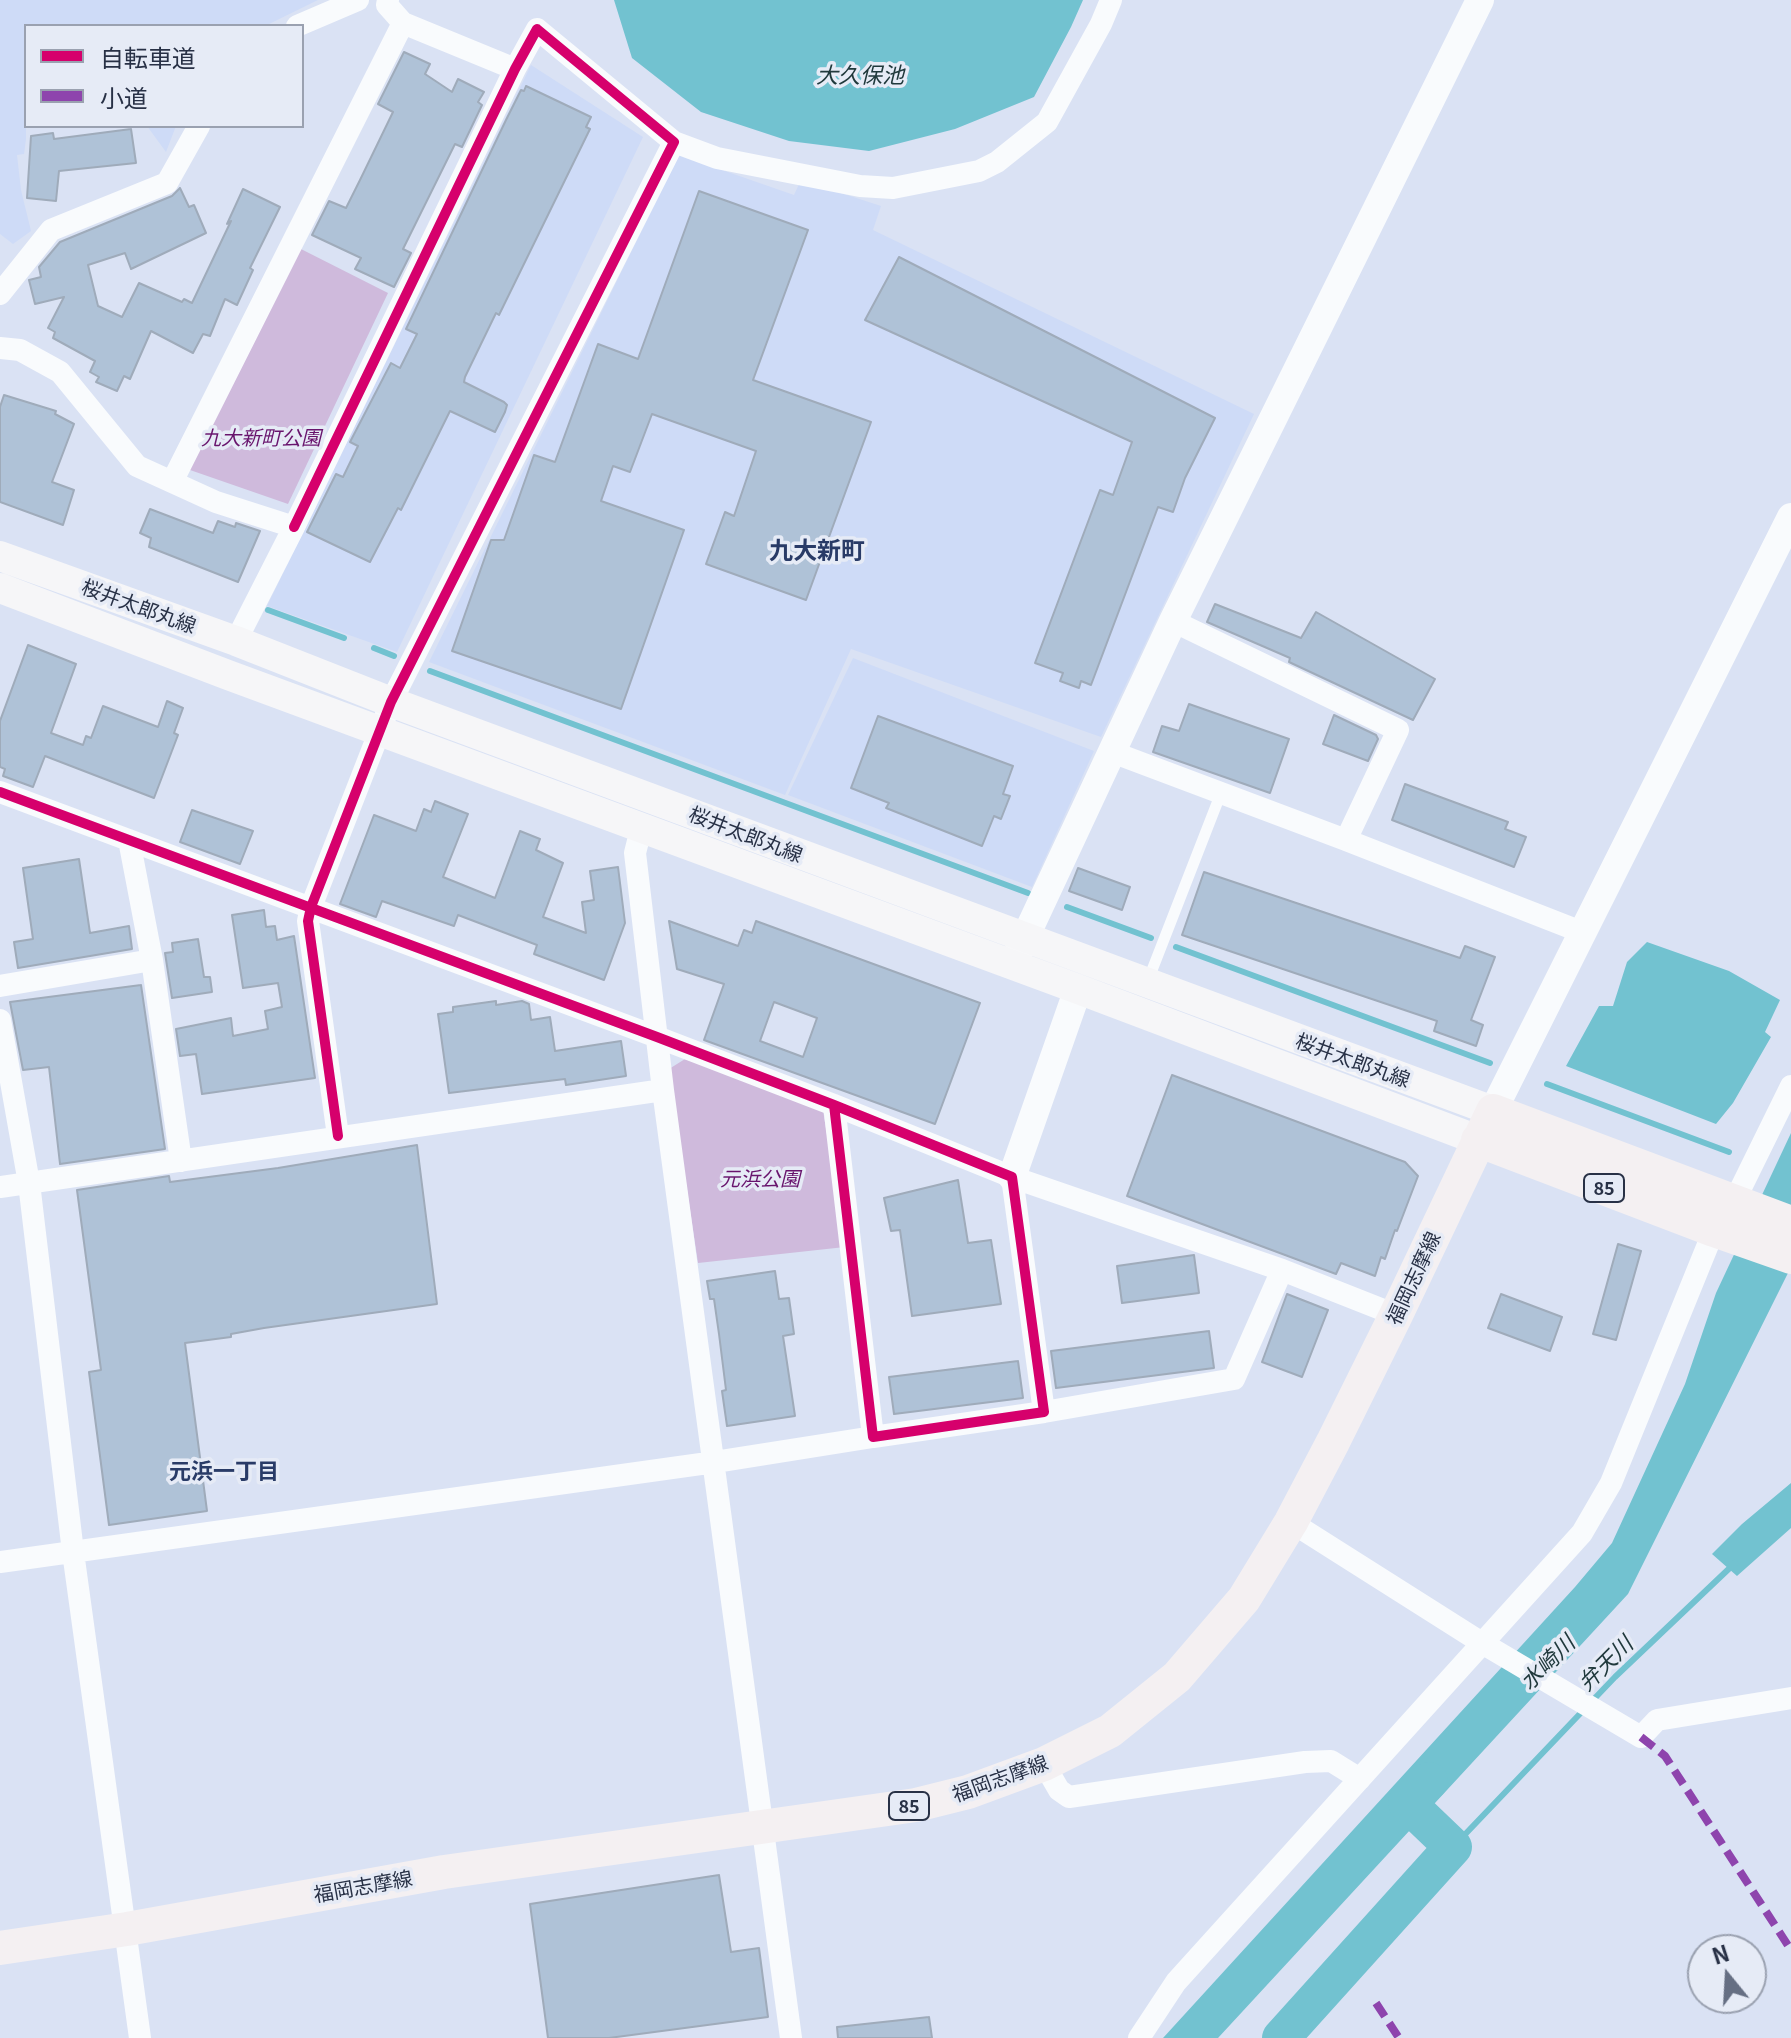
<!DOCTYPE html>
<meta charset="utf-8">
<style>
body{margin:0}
#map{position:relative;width:1791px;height:2038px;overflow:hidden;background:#dae2f4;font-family:Georgia,"Noto Sans JP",serif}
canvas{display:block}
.legend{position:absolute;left:24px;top:24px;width:280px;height:104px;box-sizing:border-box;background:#e6ebf6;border:2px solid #9aa1b0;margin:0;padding:10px 14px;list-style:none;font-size:24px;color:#283146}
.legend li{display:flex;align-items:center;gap:16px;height:40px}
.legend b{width:40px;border:2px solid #9aa1b0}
.north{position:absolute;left:1687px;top:1934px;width:80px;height:80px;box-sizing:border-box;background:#e6ebf6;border:2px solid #9aa1b0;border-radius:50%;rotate:342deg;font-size:22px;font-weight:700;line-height:32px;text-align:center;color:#283146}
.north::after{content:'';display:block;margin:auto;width:28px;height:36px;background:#666f83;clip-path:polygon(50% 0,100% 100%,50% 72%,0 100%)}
</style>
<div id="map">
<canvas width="1791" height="2038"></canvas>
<ul class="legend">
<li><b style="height:10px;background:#d6006c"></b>自転車道</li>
<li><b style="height:10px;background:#8e44ad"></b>小道</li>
</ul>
<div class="north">N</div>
</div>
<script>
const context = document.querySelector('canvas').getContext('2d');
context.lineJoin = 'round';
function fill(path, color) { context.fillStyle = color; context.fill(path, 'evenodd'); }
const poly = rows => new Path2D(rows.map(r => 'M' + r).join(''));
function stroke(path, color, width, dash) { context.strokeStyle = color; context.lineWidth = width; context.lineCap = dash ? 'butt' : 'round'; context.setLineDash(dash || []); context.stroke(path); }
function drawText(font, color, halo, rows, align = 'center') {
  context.font = font + ' Georgia,"Noto Sans JP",serif'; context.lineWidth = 7; context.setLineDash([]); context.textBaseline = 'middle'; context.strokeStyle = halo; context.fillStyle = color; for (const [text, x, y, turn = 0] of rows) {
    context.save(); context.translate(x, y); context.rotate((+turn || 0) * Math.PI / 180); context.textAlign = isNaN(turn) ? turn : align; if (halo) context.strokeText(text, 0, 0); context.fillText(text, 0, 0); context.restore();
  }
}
fill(poly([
 [0,0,318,0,265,26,26,26,26,139,24,154,17,155,21,190,31,231,13,244,0,234],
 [531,65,643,137,397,652,267,606],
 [147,126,176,126,166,152],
 [679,155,794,195,801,180,881,206,873,230,1254,414,1101,737,851,649,785,795,429,662],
 [853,658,1094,751,1032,887,788,795]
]), '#cedbf7');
fill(poly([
 [297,247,388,293,288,504,190,470,188,464],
 [685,1059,823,1110,845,1247,698,1263,669,1069]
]), '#cfbadc');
fill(poly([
 [614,0,1083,0,1071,27,1034,97,955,129,869,151,789,141,701,112,632,58],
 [1647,942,1729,971,1780,1000,1765,1032,1771,1037,1733,1103,1716,1124,1566,1066,1599,1006,1613,1006,1627,962],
 [1791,1133,1791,1267,1628,1594,1218,2038,1163,2038,1575,1587,1612,1543,1685,1384,1716,1293],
 [1791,1483,1791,1528,1737,1576,1712,1554,1742,1524]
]), '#72c2d0');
stroke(poly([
 [268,610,344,638],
 [374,648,394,656],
 [430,671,1028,893],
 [1067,907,1151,938],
 [1176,947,1490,1063],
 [1547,1084,1729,1152],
 [1453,1847,1615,1677,1735,1563]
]), '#72c2d0', 6);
stroke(poly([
 [1281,2038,1453,1847,1407,1803,1429,1781]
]), '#72c2d0', 38);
const building = poly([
 [404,52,430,64,425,74,452,92,458,79,484,92,478,102,482,105,462,147,455,144,403,249,411,253,394,287,355,269,361,258,312,235,329,201,346,208,360,180,393,112,378,104,404,52],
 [526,86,591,117,586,127,590,129,499,315,496,313,465,377,464,382,504,402,507,405,505,412,495,432,450,411,401,510,398,508,370,562,307,532,336,474,343,477,358,446,350,442,391,363,400,368,417,334,406,329,506,120,521,90,524,91,526,86],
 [131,129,136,163,59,171,56,201,27,198,31,136,53,133,54,139,131,129],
 [180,188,189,207,194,205,206,233,131,269,125,253,88,265,98,306,122,317,139,283,182,302,184,299,192,303,231,221,227,224,243,189,280,207,250,268,253,270,237,305,225,299,210,336,203,334,193,353,151,331,130,379,124,376,117,391,96,382,99,377,90,372,95,361,53,338,55,332,48,328,64,297,35,304,29,280,41,277,39,267,60,242,172,196,180,188],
 [699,191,808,230,753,380,871,422,806,600,706,564,725,512,734,516,756,451,652,414,630,472,613,466,601,501,684,530,621,709,452,651,491,540,504,540,534,455,555,462,598,344,638,359,699,191],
 [899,257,1215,418,1185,478,1173,512,1158,507,1091,685,1081,681,1079,688,1060,681,1063,673,1035,663,1100,490,1113,495,1132,442,865,320,899,257],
 [4,395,56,411,55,414,74,424,52,482,74,490,63,525,0,502,0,407,4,395],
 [150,509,213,533,218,521,235,527,236,523,260,531,238,582,149,547,151,538,140,533,150,509],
 [1215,604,1301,638,1316,612,1435,679,1413,720,1289,662,1290,658,1207,622,1215,604],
 [28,645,76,664,51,733,83,745,86,736,91,738,103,706,158,727,167,701,183,708,174,733,178,735,154,798,45,756,33,787,3,776,5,769,0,767,0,721,28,645],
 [1189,704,1289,739,1270,793,1153,752,1162,726,1179,731,1189,704],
 [1334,715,1376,735,1378,739,1368,761,1323,744,1334,715],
 [878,716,1013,766,1003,794,1010,796,1001,819,994,816,982,846,886,808,889,803,851,788,878,716],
 [1405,784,1508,822,1505,829,1526,837,1514,867,1392,820,1405,784],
 [435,801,468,814,443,877,495,898,520,831,540,839,536,850,563,863,543,917,586,933,582,902,594,900,590,871,618,867,625,923,604,980,534,954,537,945,458,915,454,926,382,901,376,917,340,904,374,815,416,831,424,809,431,812,435,801],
 [192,810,253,831,240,864,180,842,192,810],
 [79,859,90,933,129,926,132,949,18,968,14,942,33,939,23,868,79,859],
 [1078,868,1130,887,1122,910,1069,891,1078,868],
 [1204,872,1460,958,1465,946,1495,957,1471,1020,1483,1025,1476,1046,1434,1031,1437,1021,1182,935,1204,872],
 [264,910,266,927,275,926,277,940,294,936,315,1078,202,1094,196,1054,180,1056,176,1029,231,1018,233,1036,268,1029,265,1011,282,1007,278,983,243,988,232,915,264,910],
 [669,921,738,946,744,930,752,933,756,921,980,1003,935,1124,704,1040,724,984,677,969,669,921],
 [774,1002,817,1018,803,1057,760,1041,774,1002],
 [198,939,204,977,210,977,212,992,172,998,165,953,173,952,172,943,198,939],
 [141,985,165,1149,60,1164,49,1067,23,1070,10,1002,141,985],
 [496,1001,496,1005,522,1001,529,1004,531,1020,550,1017,555,1051,621,1041,626,1076,566,1085,565,1079,449,1093,438,1014,453,1012,453,1007,496,1001],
 [1172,1075,1405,1162,1418,1176,1397,1231,1395,1230,1385,1259,1381,1257,1375,1276,1341,1263,1336,1274,1127,1196,1172,1075],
 [417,1145,437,1304,264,1328,231,1334,231,1337,185,1343,207,1511,109,1525,89,1372,101,1370,77,1190,169,1176,170,1182,278,1168,417,1145],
 [958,1180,968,1243,991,1240,1001,1304,912,1316,900,1230,891,1231,884,1198,958,1180],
 [1618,1244,1641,1251,1616,1340,1593,1334,1618,1244],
 [1194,1255,1199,1293,1122,1303,1117,1266,1194,1255],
 [775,1271,779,1299,789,1298,794,1334,783,1336,795,1416,727,1426,722,1391,726,1390,719,1334,714,1299,710,1299,707,1281,775,1271],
 [1287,1294,1328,1310,1302,1377,1262,1362,1287,1294],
 [1501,1294,1562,1317,1550,1351,1488,1328,1501,1294],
 [1209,1331,1214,1368,1056,1388,1051,1351,1209,1331],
 [1018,1361,1023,1398,894,1414,889,1377,1018,1361],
 [719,1875,731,1952,759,1948,768,2017,609,2038,548,2038,530,1904,719,1875],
 [929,2017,932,2038,838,2038,837,2027,929,2017]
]);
fill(building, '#afc2d7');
stroke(building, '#9fabba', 2);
stroke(poly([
 [1147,983,1221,793]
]), '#f9fbfd', 11);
stroke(poly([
 [388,0,387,5,403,23,515,69],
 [297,26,358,0],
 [674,142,717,158,860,186,893,188,979,171,997,162,1047,122,1101,24,1111,0],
 [0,294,51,230,167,183,199,126],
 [0,348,20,350,60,372,137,466,216,502,294,527,236,641],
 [172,482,403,23],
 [294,527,515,69,537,29,674,142,391,702,311,907,308,921,338,1136],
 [1112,752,1346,840,1398,730,1173,621],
 [0,792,657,1037,834,1105,1012,1177,1044,1412,873,1437,834,1105],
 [641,829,635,853,663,1090,791,2038],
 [129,840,152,960,181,1161],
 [1346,840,1584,933],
 [0,986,152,960],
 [0,1020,29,1183,73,1552,140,2038],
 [1012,1177,1282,1270,1396,1315],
 [0,1187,663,1090],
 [1734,1202,1791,1086],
 [1044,1412,1234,1379,1282,1270],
 [1291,1522,1482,1643,1641,1737,1657,1720,1791,1698],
 [0,1562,715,1462,873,1437],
 [1044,1764,1059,1790,1069,1797,1305,1762,1331,1761,1360,1779],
 [1139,2038,1176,1982,1582,1533,1611,1483,1714,1230]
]), '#f9fbfd', 22);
stroke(poly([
 [1016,957,1173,621,1480,0],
 [1493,1111,1791,517],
 [1012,1177,1078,989]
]), '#f9fbfd', 28);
stroke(poly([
 [0,556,236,641,391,702,1493,1111],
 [0,588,228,675,1078,989,1478,1140]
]), '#f6f6f8', 30);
stroke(poly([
 [1478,1140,1714,1230,1791,1257],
 [0,1948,127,1929,444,1872,916,1805,968,1792,1044,1764,1110,1731,1177,1677,1244,1599,1291,1522,1333,1442,1396,1315,1493,1111,1791,1223]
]), '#f4f0f2', 34);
stroke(poly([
 [1641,1737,1665,1756,1791,1950],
 [1376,2003,1399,2038]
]), '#8e44ad', 8, [16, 8]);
stroke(poly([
 [294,527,515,69,537,29,674,142,391,702,311,907,308,921,338,1136],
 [0,792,657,1037,834,1105,1012,1177,1044,1412,873,1437,834,1105]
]), '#d6006c', 10);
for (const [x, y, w] of [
 [1604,1188,40],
 [909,1806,40]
]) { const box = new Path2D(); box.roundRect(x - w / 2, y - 14, w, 28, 6); context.fillStyle = '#e6ebf6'; context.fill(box); stroke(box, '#283146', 2); }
drawText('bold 18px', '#283146', null, [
 ["85",1604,1188],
 ["85",909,1806]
]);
drawText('italic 20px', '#68146d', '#e6ebf6', [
 ["九大新町公園",261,437],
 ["元浜公園",760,1178]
]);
drawText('20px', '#283146', '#e6ebf6', [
 ["桜井太郎丸線",139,606,20],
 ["桜井太郎丸線",746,834,21],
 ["桜井太郎丸線",1353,1060,20],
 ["福岡志摩線",1413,1278,-65],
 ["福岡志摩線",1000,1778,-20],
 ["福岡志摩線",363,1886,-10]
]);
drawText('italic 22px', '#20393c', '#e6ebf6', [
 ["大久保池",860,75],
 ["水崎川",1547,1662,-45],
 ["弁天川",1605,1663,-45]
]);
drawText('bold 22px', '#293b67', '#e6ebf6', [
 ["元浜一丁目",224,1471]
]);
drawText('bold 24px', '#293b67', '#e6ebf6', [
 ["九大新町",817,550]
]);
</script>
